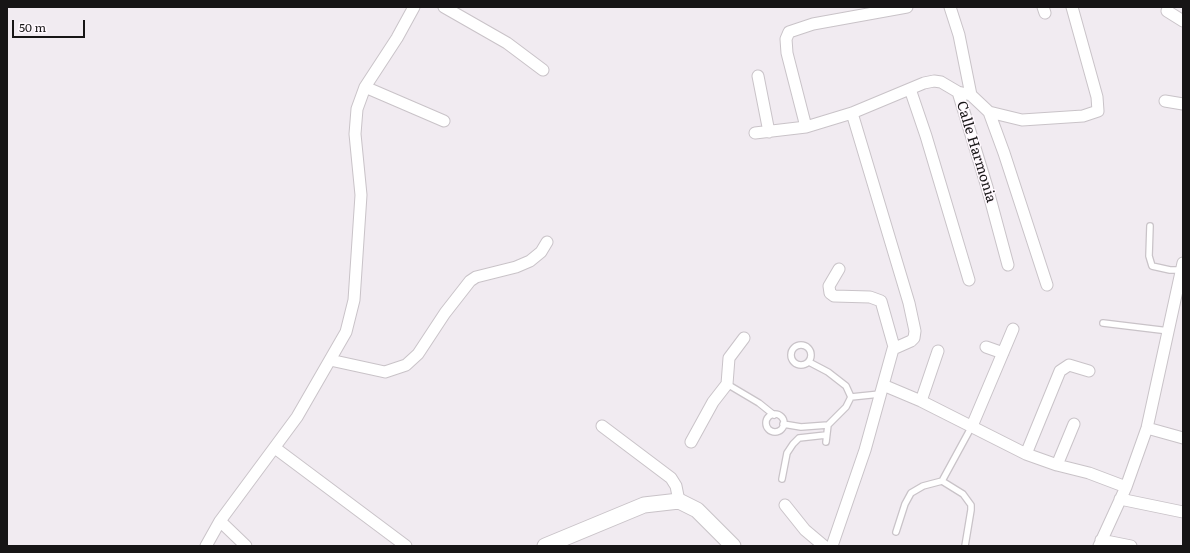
<!DOCTYPE html>
<style>
body{margin:0}
#map{position:relative;width:1190px;height:553px;overflow:hidden;background:#f1ebf1;font-family:Literata,serif}
canvas{display:block}
.frame{position:absolute;inset:0;border:8px solid #171516;pointer-events:none}
.scale{position:absolute;left:12px;top:20px;width:73px;height:18px;box-sizing:border-box;border:2px solid #171516;border-top:0;padding-left:5px;font-size:12px;line-height:14px;white-space:nowrap;color:#171516;-webkit-text-stroke:3px #fff8fe;paint-order:stroke}
</style>
<div id="map">
<canvas width="1190" height="553"></canvas>
<div class="frame"></div>
<div class="scale">50 m</div>
</div>
<script>
const context = document.querySelector('canvas').getContext('2d');
context.lineJoin = 'round';
const poly = rows => new Path2D(rows.map(r => 'M' + r).join(''));
function stroke(path, color, width, dash) { context.strokeStyle = color; context.lineWidth = width; context.lineCap = dash ? 'butt' : 'round'; context.setLineDash(dash || []); context.stroke(path); }
function drawText(font, color, halo, rows, align = 'center') {
  context.font = font + ' Literata,serif'; context.lineWidth = 3; context.setLineDash([]); context.textBaseline = 'middle'; context.strokeStyle = halo; context.fillStyle = color; for (const [text, x, y, turn = 0] of rows) {
    context.save(); context.translate(x, y); context.rotate((+turn || 0) * Math.PI / 180); context.textAlign = isNaN(turn) ? turn : align; if (halo) context.strokeText(text, 0, 0); context.fillText(text, 0, 0); context.restore();
  }
}
const lane = poly([
 [1150,226,1149,256,1152,266,1170,270,1182,270],
 [1103,323,1169,331],
 '791 355a10 10 0 1 1 20 0a10 10 0 1 1-20 0Z',
 [809,362,828,372,846,386,851,397],
 [727,384,759,403,774,415],
 '766 423a9 9 0 1 1 18 0a9 9 0 1 1-18 0Z',
 [783,424,801,427,828,425,846,407,851,397,880,394],
 [826,442,828,425],
 [782,479,787,453,793,444,799,438,826,435],
 [896,532,905,504,911,493,923,486,942,481],
 [965,546,971,510,971,505,963,494,942,481,972,426]
]);
const street = poly([
 [444,7,507,43,543,70],
 [950,7,959,35,971,95,958,92,987,187,1008,265],
 [1043,7,1045,13],
 [1167,11,1183,21],
 [758,76,769,132],
 [365,87,444,121],
 [910,89,926,136,969,280],
 [971,95,989,112,1004,153,1047,285],
 [1165,101,1183,104],
 [989,112,1022,120,1083,116,1098,111,1097,97,1072,7],
 [852,113,909,303,915,331,914,338,911,341,893,349,883,385],
 [806,127,787,53,786,39,789,32,813,24,907,7],
 [755,133,806,127,852,113,924,83,934,81,941,82,958,92],
 [839,269,829,286,830,293,834,296,870,297,881,301,894,347],
 [986,347,1003,353],
 [330,360,385,372,406,365,418,354,445,313,470,281,476,277,516,267,530,261,541,252,547,242],
 [921,401,938,351],
 [602,426,671,478,676,486,679,501],
 [972,426,1013,329],
 [1147,428,1183,438],
 [691,442,713,402,727,384,729,358,744,338],
 [275,448,406,546],
 [1026,454,1060,371,1069,365,1089,371],
 [1057,465,1074,424],
 [1120,499,1183,512],
 [785,505,805,530,824,546],
 [220,521,246,546],
 [1101,540,1131,546],
 [206,546,220,521,297,417,346,332,354,300,361,195,355,134,357,109,365,87,397,38,414,7],
 [832,546,865,450,883,385,921,401,1026,454,1057,465,1089,473,1126,487],
 [1099,546,1126,487,1147,428,1183,263]
]);
const secondary = poly([
 [545,546,644,505,679,501,697,510,733,546]
]);
stroke(lane, '#c9c3c8', 8);
stroke(street, '#c9c3c8', 13);
stroke(secondary, '#c9c3c8', 17);
stroke(lane, '#fff', 5.5);
stroke(street, '#fff', 11);
stroke(secondary, '#fff', 15);
drawText('14px', '#171516', '#fff8fe', [
 ["Calle Harmonia",976,152,73]
]);
</script>
